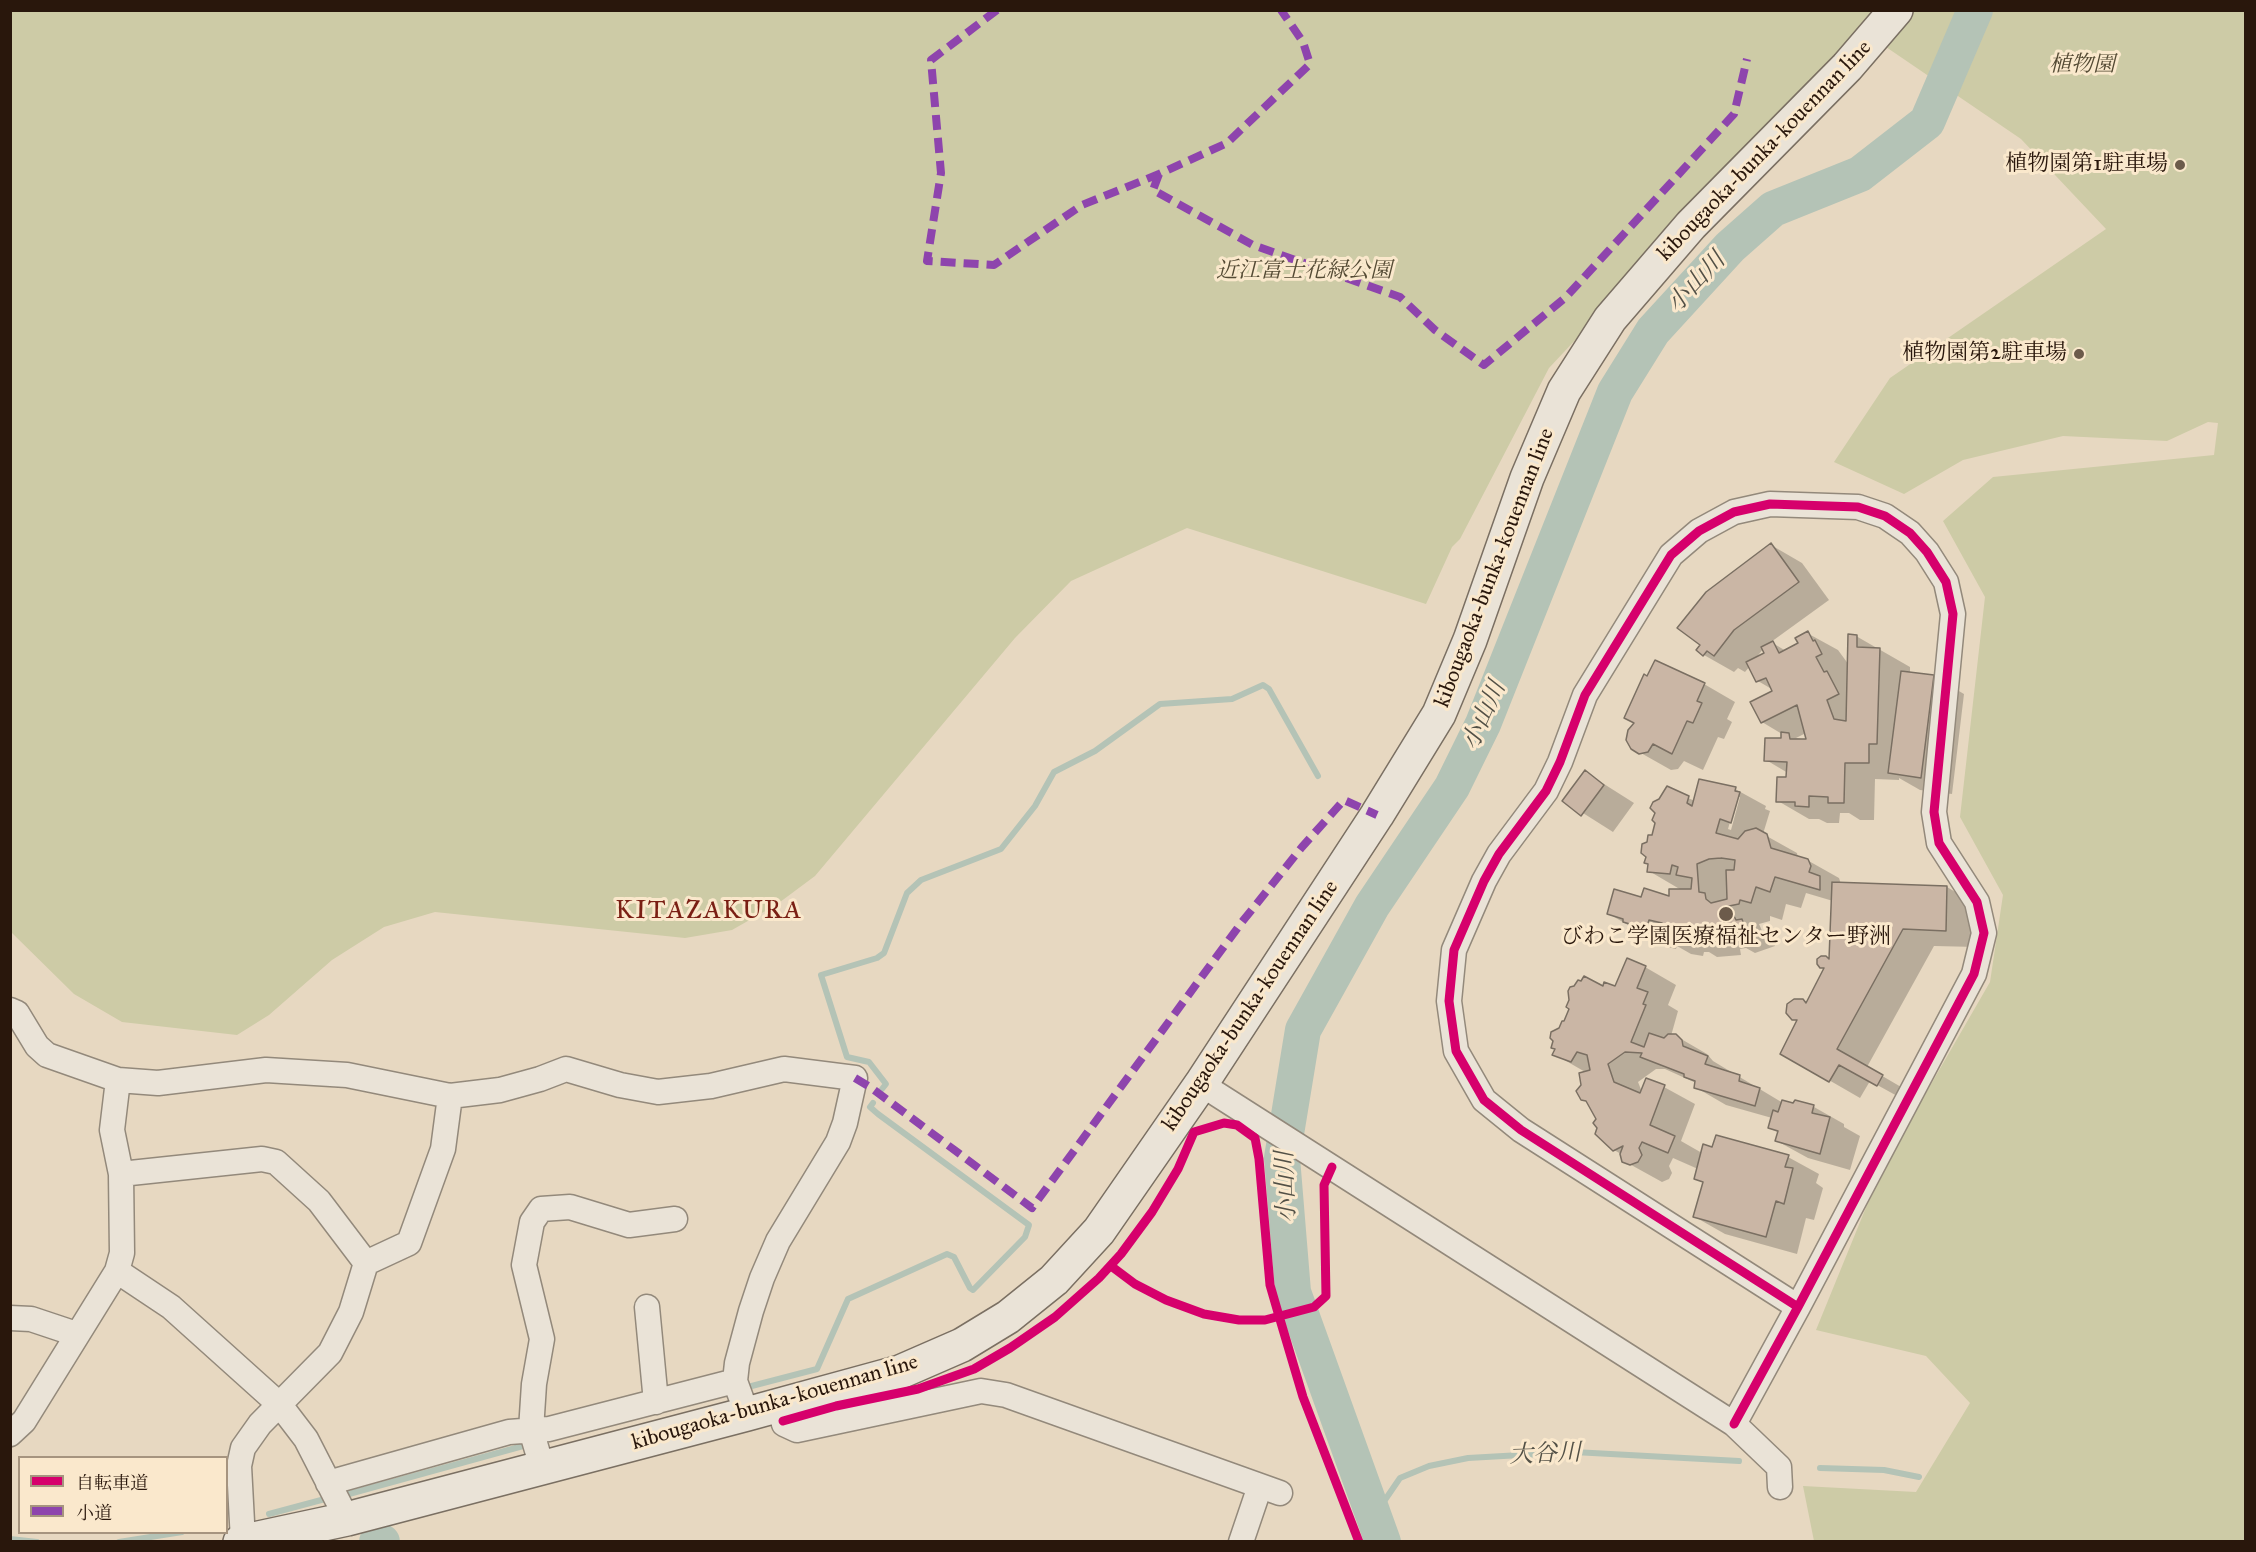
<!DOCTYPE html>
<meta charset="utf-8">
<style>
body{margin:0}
#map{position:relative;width:2256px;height:1552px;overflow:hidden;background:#e7d8c1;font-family:"IM FELL Great Primer","Noto Serif JP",serif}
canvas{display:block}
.frame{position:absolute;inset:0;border:12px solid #29170c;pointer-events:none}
.legend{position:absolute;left:18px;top:1456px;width:210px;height:78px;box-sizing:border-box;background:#fae8cc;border:2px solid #a6947f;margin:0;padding:8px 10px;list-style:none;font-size:18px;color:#29170c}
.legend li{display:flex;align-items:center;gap:12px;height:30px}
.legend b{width:30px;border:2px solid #a6947f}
</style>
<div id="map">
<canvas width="2256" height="1552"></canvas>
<div class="frame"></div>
<ul class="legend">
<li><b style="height:8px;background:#d6006c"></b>自転車道</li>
<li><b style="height:8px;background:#8e44ad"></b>小道</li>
</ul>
</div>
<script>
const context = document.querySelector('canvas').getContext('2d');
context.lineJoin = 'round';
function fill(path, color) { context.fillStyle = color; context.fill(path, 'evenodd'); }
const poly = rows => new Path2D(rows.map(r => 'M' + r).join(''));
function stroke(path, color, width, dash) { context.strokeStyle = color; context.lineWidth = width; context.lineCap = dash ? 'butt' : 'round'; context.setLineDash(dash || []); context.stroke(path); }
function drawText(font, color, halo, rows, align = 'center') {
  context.font = font + ' "IM FELL Great Primer","Noto Serif JP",serif'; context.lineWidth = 6; context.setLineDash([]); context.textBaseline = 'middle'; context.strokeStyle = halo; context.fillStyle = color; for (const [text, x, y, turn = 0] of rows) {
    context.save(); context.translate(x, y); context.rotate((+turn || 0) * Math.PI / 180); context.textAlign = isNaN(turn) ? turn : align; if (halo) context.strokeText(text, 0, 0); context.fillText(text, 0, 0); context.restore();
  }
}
fill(poly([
 [10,11,2245,11,2245,1541,1814,1541,1803,1486,1916,1492,1970,1403,1926,1356,1816,1330,1867,1205,1919,1105,1990,982,2003,895,1960,817,1985,597,1943,521,1993,477,2214,455,2218,423,2208,422,2167,441,2063,436,1963,460,1904,494,1834,462,1890,378,2106,229,2021,139,1864,32,1549,368,1460,539,1452,547,1426,604,1187,528,1071,581,1015,638,815,876,776,905,732,930,685,938,435,912,384,927,332,960,269,1015,237,1035,122,1022,74,994,11,932]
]), '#cdcba6');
fill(poly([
 [1771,545,1802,563,1829,600,1771,642,1786,651,1800,644,1807,633,1838,650,1849,665,1856,636,1910,667,1910,673,1933,676,1964,694,1952,794,1920,790,1899,778,1899,780,1875,779,1874,820,1860,820,1849,813,1840,813,1839,823,1827,823,1819,819,1809,819,1778,801,1788,778,1788,773,1766,760,1782,740,1782,734,1762,722,1775,691,1758,681,1750,666,1745,672,1738,668,1734,672,1704,655],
 [1764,648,1766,653,1755,659],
 [1806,733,1808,740,1796,738],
 [1704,684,1735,702,1727,719,1732,722,1724,739,1718,737,1703,770,1684,761,1678,769,1671,770,1632,748],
 [1585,772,1634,803,1613,832,1564,801],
 [1735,789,1766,806,1765,809,1770,811,1763,834,1797,853,1798,858,1807,860,1839,878,1841,884,1947,887,1977,905,1976,947,1934,946,1867,1067,1913,1094,1908,1102,1870,1081,1860,1098,1782,1053,1798,1021,1793,1018,1802,1001,1808,1004,1826,969,1821,967,1830,960,1833,901,1806,893,1801,908,1786,904,1782,920,1770,916,1770,921,1759,924,1763,933,1772,938,1775,946,1755,953,1746,948,1740,949,1741,955,1717,957,1709,952,1704,952,1703,956,1691,954,1677,946,1676,949,1664,946,1609,914,1642,898,1670,898,1683,891,1649,871,1649,865,1646,863,1648,842,1688,798,1695,801],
 [1737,797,1740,797,1731,830,1728,829],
 [1645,967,1676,985,1668,1005,1678,1011,1671,1036,1676,1036,1707,1054,1713,1061,1783,1103,1794,1105,1796,1101,1814,1107,1844,1124,1844,1127,1860,1136,1850,1170,1808,1158,1777,1141,1779,1133,1769,1128,1772,1118,1726,1105,1695,1087,1696,1083,1665,1069,1656,1069,1638,1082,1642,1092,1646,1080,1664,1087,1695,1104,1681,1141,1702,1153,1788,1157,1819,1174,1816,1183,1823,1188,1814,1220,1806,1218,1797,1254,1725,1234,1695,1217,1704,1183,1695,1179,1698,1169,1673,1158,1669,1166,1672,1173,1669,1179,1662,1182,1624,1161,1621,1154,1614,1150,1582,1086,1587,1073,1554,1054,1560,1029,1603,988,1616,988]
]), '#0003');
stroke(poly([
 [882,1089,886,1084,869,1062,847,1057,821,975,877,958,884,953,907,893,921,880,1001,849,1035,806,1054,772,1095,751,1160,704,1232,699,1263,685,1269,689,1318,776],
 [744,1388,817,1369,848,1299,947,1254,954,1257,970,1288,973,1290,1025,1237,1029,1225,878,1114,870,1107,873,1103],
 [1820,1468,1884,1470,1919,1477],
 [349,1494,523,1446],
 [269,1514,325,1499],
 [1374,1516,1400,1478,1429,1466,1468,1458,1574,1452,1739,1461],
 [10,1539,37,1542],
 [119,1542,182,1532]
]), '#b4c3b6', 6);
stroke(poly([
 [377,1542,382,1542],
 [1383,1542,1293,1292,1282,1158,1303,1030,1372,906,1452,787,1483,724,1615,392,1653,331,1730,247,1773,209,1860,174,1927,122,1975,10]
]), '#b4c3b6', 36);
const building = poly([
 [1771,543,1799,582,1734,630,1714,656,1707,651,1703,656,1696,650,1700,645,1677,628,1706,592,1771,543],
 [1808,631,1813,641,1815,640,1822,654,1816,657,1824,672,1827,671,1839,694,1827,700,1834,719,1846,721,1848,634,1857,635,1857,647,1880,648,1877,744,1869,744,1869,763,1845,763,1844,803,1828,803,1828,797,1809,796,1809,807,1795,806,1795,802,1776,802,1777,777,1786,777,1787,762,1764,761,1765,738,1781,738,1781,732,1789,733,1790,739,1806,739,1797,705,1761,723,1750,702,1772,691,1766,678,1756,682,1746,662,1764,653,1761,647,1773,641,1779,653,1798,643,1795,638,1808,631],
 [1655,660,1705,683,1697,701,1702,703,1693,723,1687,721,1672,754,1653,744,1648,752,1639,754,1631,749,1626,740,1628,730,1634,723,1624,718,1644,674,1647,676,1655,660],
 [1901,671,1934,675,1921,778,1888,773,1901,671],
 [1585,770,1604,785,1581,816,1562,801,1585,770],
 [1699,779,1736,787,1735,791,1740,792,1731,823,1720,819,1716,833,1738,839,1745,831,1756,828,1767,834,1771,848,1808,859,1811,866,1809,872,1820,876,1820,890,1775,877,1770,892,1756,887,1751,903,1740,900,1739,904,1729,906,1736,920,1742,919,1745,928,1724,937,1722,930,1710,932,1711,938,1685,940,1686,936,1674,935,1672,939,1659,938,1662,923,1649,920,1645,933,1632,929,1633,925,1623,922,1623,919,1607,914,1614,889,1641,897,1644,888,1669,896,1669,889,1691,889,1692,878,1676,875,1678,867,1672,865,1670,874,1647,872,1648,864,1644,863,1646,857,1641,853,1642,844,1647,842,1648,835,1652,835,1655,823,1652,820,1655,813,1650,808,1653,802,1659,799,1667,786,1689,796,1687,803,1692,806,1699,779],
 [1721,858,1735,860,1734,870,1726,870,1727,899,1711,903,1706,899,1705,893,1699,892,1697,864,1709,859,1721,858],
 [1832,882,1947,886,1946,931,1903,929,1837,1049,1883,1075,1877,1086,1839,1065,1829,1082,1780,1054,1797,1020,1792,1020,1786,1013,1787,1004,1794,999,1803,999,1806,1003,1824,968,1820,968,1817,964,1817,959,1821,956,1826,956,1829,959,1832,882],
 [1627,958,1646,966,1637,988,1648,992,1643,1004,1646,1005,1631,1042,1644,1047,1649,1033,1664,1038,1668,1034,1676,1034,1682,1040,1683,1046,1708,1056,1705,1064,1740,1075,1739,1081,1760,1088,1755,1106,1694,1088,1695,1081,1684,1077,1684,1074,1640,1057,1642,1053,1625,1052,1608,1064,1614,1082,1640,1093,1646,1078,1665,1085,1650,1125,1675,1136,1668,1153,1642,1142,1639,1148,1642,1155,1638,1162,1630,1165,1622,1162,1620,1154,1623,1146,1613,1151,1595,1134,1597,1128,1593,1123,1596,1119,1586,1101,1581,1100,1576,1091,1581,1085,1579,1073,1590,1070,1587,1055,1577,1052,1571,1062,1552,1055,1555,1049,1551,1048,1553,1041,1550,1038,1551,1032,1559,1028,1562,1021,1564,1021,1569,1009,1566,1007,1569,1000,1568,991,1570,987,1574,986,1578,980,1581,981,1584,976,1603,986,1604,982,1615,986,1627,958],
 [1782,1100,1793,1103,1795,1100,1814,1105,1812,1113,1830,1117,1820,1154,1775,1141,1778,1131,1768,1128,1773,1110,1778,1112,1782,1100],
 [1716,1135,1789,1155,1785,1167,1793,1168,1784,1204,1776,1201,1766,1237,1693,1217,1703,1182,1694,1179,1703,1144,1712,1147,1716,1135]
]);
fill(building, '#cab6a5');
stroke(building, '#7a6f62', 1.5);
const street = poly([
 [10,1010,17,1013,37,1046,47,1055,118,1080,158,1083,266,1070,347,1075,450,1096,500,1090,540,1079,566,1069,620,1085,658,1092,711,1086,784,1069,855,1078,845,1123,838,1142,778,1241,762,1278,751,1311,737,1363,735,1381,747,1414],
 [1201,1084,1734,1424,1779,1467,1780,1487],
 [121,1174,262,1159,276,1162,319,1201,366,1263],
 [117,1271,171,1307,280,1405,306,1439,347,1519],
 [647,1307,656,1402],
 [10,1318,31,1319,76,1334],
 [779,1406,784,1424,797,1430,981,1391,1006,1395,1280,1493],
 [1734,1424,1798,1307,1974,974,1984,933,1977,902,1939,843,1934,812,1953,614,1946,582,1927,552,1910,533,1885,516,1858,507,1770,504,1734,512,1699,531,1671,555,1585,695,1560,762,1546,791,1499,854,1484,881,1454,950,1449,1001,1456,1051,1484,1100,1521,1130,1798,1307],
 [10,1434,24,1421,117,1271,122,1253,121,1174,112,1130,118,1080],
 [542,1467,531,1430,534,1384,542,1339,524,1265,532,1222,541,1209,570,1207,629,1225,675,1219],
 [328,1483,509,1432,549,1429,735,1381],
 [243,1541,239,1466,243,1448,260,1424,330,1353,351,1312,366,1263,409,1243,443,1149,450,1096],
 [1241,1542,1260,1486]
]);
const secondary = poly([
 [240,1542,347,1519,747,1414,900,1372,962,1345,1008,1317,1054,1280,1099,1231,1201,1084,1377,815,1439,714,1470,640,1527,478,1564,391,1610,319,1691,225,1847,67,1896,10]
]);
stroke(street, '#93897b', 27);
stroke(secondary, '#7a6f62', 36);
stroke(street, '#eae3d7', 24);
stroke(secondary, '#eae3d7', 33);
stroke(poly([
 [997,10,931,60,941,173,927,261,994,265,1082,205,1159,174,1227,143,1310,64,1303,42,1281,10],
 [1159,174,1153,190,1253,245,1400,297,1435,330,1484,365,1566,297,1734,114,1747,59],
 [855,1078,870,1087,1032,1208,1242,922,1302,847,1344,800,1377,815]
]), '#8e44ad', 8, [15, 8]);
stroke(poly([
 [1111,1266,1135,1284,1166,1300,1204,1314,1239,1320,1265,1320,1314,1307,1326,1296,1324,1185,1332,1167],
 [783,1421,836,1406,918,1389,974,1369,1010,1348,1055,1317,1099,1278,1121,1254,1152,1212,1178,1169,1194,1132,1224,1123,1237,1125,1255,1138,1259,1159,1270,1285,1279,1316,1303,1397,1359,1542],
 [1734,1424,1798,1307,1974,974,1984,933,1977,902,1939,843,1934,812,1953,614,1946,582,1927,552,1910,533,1885,516,1858,507,1770,504,1734,512,1699,531,1671,555,1585,695,1560,762,1546,791,1499,854,1484,881,1454,950,1449,1001,1456,1051,1484,1100,1521,1130,1798,1307]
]), '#d6006c', 9);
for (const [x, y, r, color] of [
 [2180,165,6,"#6c5b4b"],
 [2079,354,6,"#6c5b4b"],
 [1726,914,8,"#6c5b4b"]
]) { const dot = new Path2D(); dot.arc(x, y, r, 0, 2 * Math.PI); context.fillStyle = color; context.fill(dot); stroke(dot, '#fae8cc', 2); }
drawText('italic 22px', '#544a34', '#fae8cc', [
 ["植物園",2082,66],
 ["近江富士花緑公園",1304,272]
]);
drawText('22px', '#29170c', '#fae8cc', [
 ["kibougaoka-bunka-kouennan line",1765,151,-46],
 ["kibougaoka-bunka-kouennan line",1495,568,-69],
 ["kibougaoka-bunka-kouennan line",1251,1006,-56],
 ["kibougaoka-bunka-kouennan line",775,1403,-16]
]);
drawText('22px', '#29170c', '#fae8cc', [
 ["植物園第1駐車場",2168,165],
 ["植物園第2駐車場",2067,354],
 ["びわこ学園医療福祉センター野洲",1726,938,"center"]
], 'right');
drawText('italic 24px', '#525046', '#fae8cc', [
 ["小山川",1697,283,-47],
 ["小山川",1485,716,-66],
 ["小山川",1287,1187,-92],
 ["大谷川",1545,1455,-2]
]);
context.letterSpacing = '1.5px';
drawText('26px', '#7a1f14', '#fae8cc', [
 ["KITAZAKURA",709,912]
]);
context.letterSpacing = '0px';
</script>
